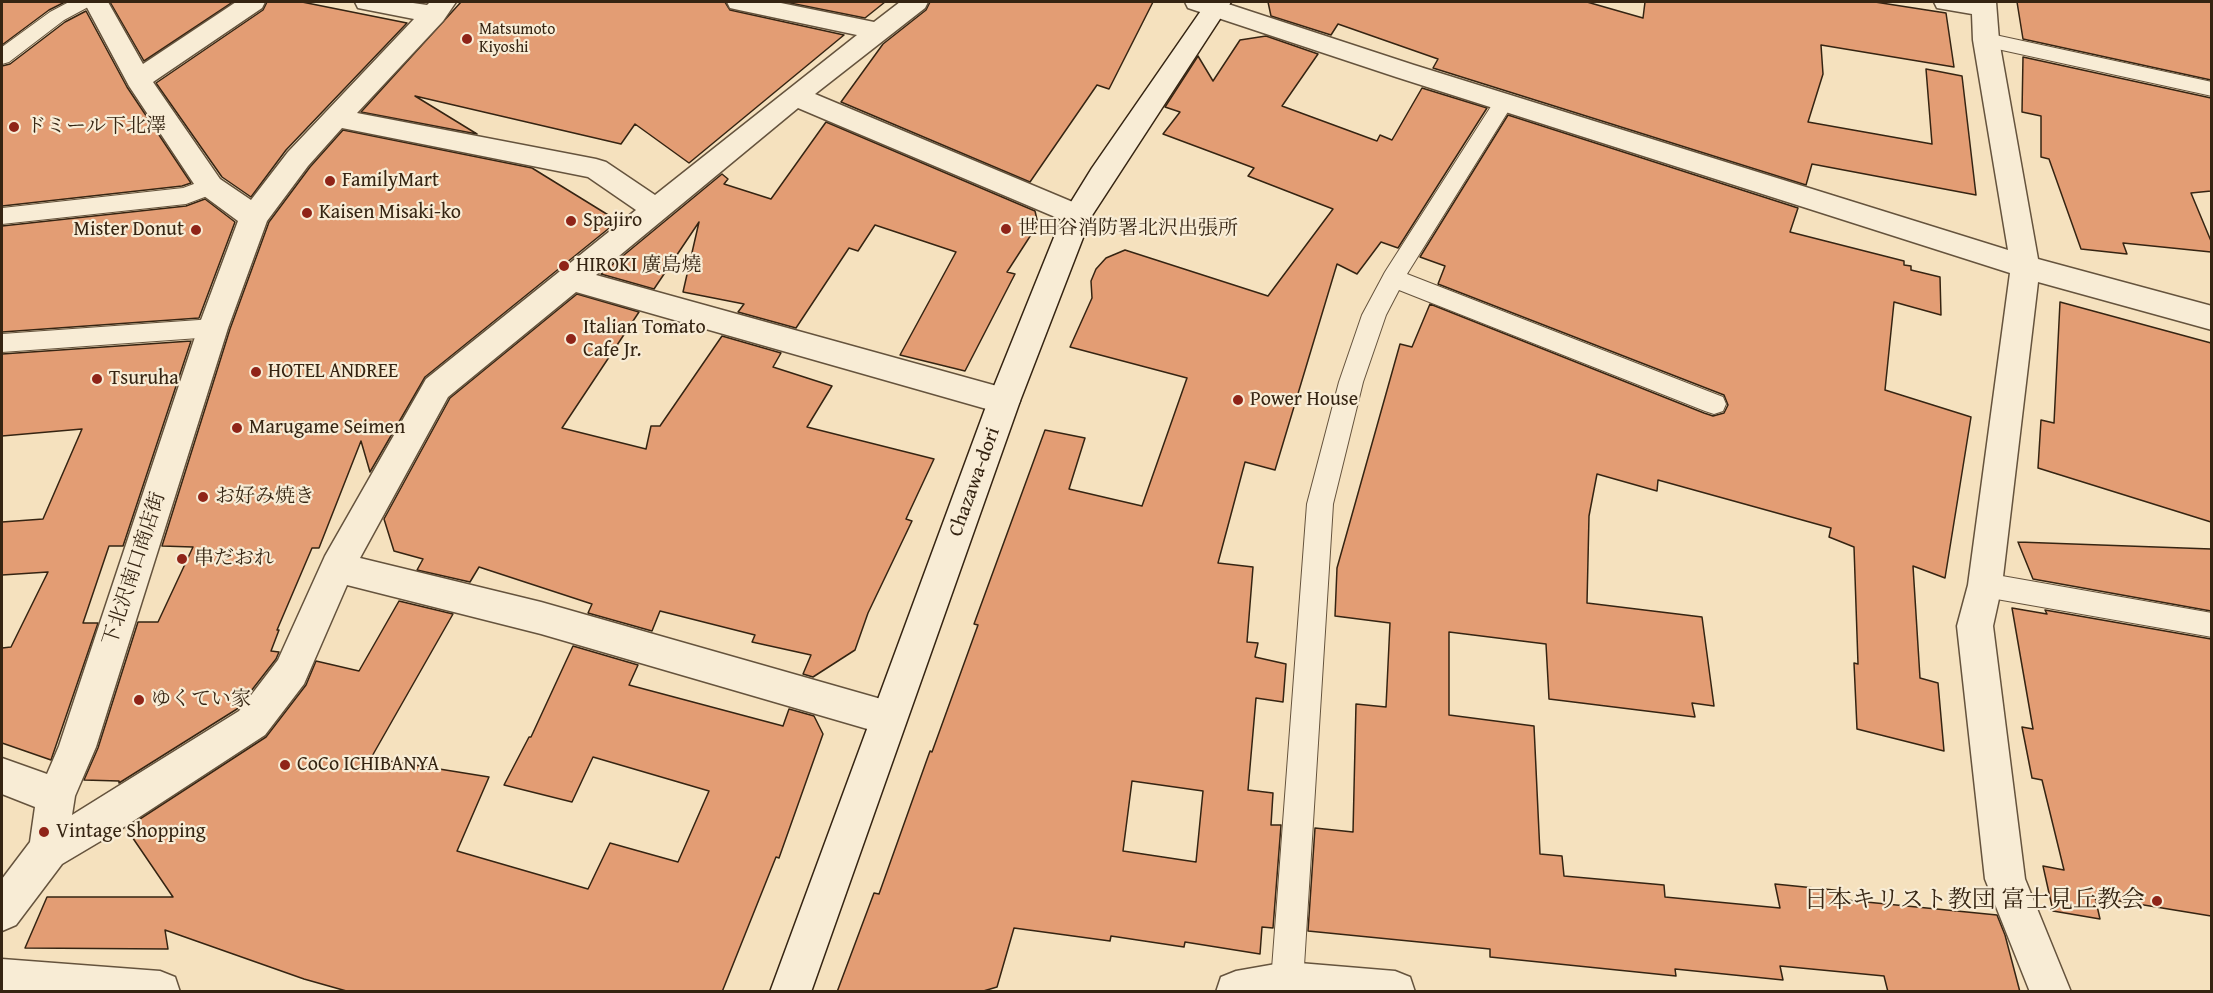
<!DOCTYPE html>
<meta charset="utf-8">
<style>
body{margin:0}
#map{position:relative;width:2213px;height:993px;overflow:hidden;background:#f5e1be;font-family:"Gentium Book Plus",serif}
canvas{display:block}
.frame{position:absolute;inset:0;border:3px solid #352412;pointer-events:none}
</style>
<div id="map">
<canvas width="2213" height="993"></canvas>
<div class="frame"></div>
</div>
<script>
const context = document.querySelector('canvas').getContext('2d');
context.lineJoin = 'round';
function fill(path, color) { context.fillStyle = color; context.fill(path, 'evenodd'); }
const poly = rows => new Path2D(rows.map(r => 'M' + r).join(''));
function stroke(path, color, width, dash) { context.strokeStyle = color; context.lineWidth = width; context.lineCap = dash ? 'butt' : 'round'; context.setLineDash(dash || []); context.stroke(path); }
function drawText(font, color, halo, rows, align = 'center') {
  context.font = font + ' "Gentium Book Plus","Noto Serif JP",serif'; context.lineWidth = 4.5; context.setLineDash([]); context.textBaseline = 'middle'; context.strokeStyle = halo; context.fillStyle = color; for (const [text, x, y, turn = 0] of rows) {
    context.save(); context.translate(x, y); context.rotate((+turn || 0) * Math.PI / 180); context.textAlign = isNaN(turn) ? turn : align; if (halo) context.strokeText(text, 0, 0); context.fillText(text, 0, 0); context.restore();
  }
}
const building = poly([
 [2,2,65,2,49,10,2,45,2,2],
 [110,2,233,2,144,61,110,2],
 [267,2,302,2,407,23,286,150,251,197,222,177,156,83,263,10,267,2],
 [461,2,725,2,730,10,844,35,689,163,635,124,621,144,415,96,477,134,361,112,461,2],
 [785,2,885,2,865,18,785,2],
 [930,2,1153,2,1109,89,1097,85,1030,182,841,102,883,44,926,10,930,2],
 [1268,2,1587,2,1643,18,1645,2,1875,2,1946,13,1954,67,1821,45,1823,74,1808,122,1932,144,1926,69,1962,76,1976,195,1812,164,1806,185,1433,68,1438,59,1338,24,1331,35,1271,16,1268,2],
 [2017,2,2211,2,2211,80,2023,39,2017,2],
 [86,11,127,87,191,183,182,186,2,206,2,66,10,64,65,22,86,11],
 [1266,36,1318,54,1282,106,1377,141,1380,135,1392,140,1422,88,1487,108,1398,248,1381,242,1357,274,1337,264,1275,470,1245,462,1218,563,1253,567,1247,642,1258,643,1255,657,1286,664,1283,702,1256,698,1248,790,1273,793,1271,825,1281,825,1273,928,1262,927,1260,954,1185,942,1184,947,1111,936,1110,941,1014,928,997,987,980,992,837,992,874,893,879,894,930,751,932,752,978,625,974,624,1045,430,1085,438,1069,489,1142,506,1187,378,1070,347,1092,298,1091,281,1096,269,1106,258,1125,250,1268,296,1333,209,1248,176,1254,168,1163,134,1180,112,1165,107,1198,56,1213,81,1240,40,1266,36],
 [1132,781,1203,791,1196,862,1123,851,1132,781],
 [2023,57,2211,98,2211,191,2191,193,2211,241,2211,252,2123,243,2127,254,2081,249,2049,159,2041,157,2041,116,2022,112,2023,57],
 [1508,115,1798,208,1790,232,1904,261,1904,265,1911,266,1911,270,1940,277,1941,315,1894,302,1885,390,1971,417,1945,578,1913,566,1920,678,1938,683,1944,751,1857,729,1854,663,1858,664,1854,547,1829,537,1831,528,1658,480,1657,491,1597,474,1589,516,1587,603,1702,617,1714,706,1692,703,1695,717,1549,699,1546,644,1449,632,1449,715,1534,726,1540,854,1562,856,1564,876,1664,885,1665,897,1780,908,1775,884,1844,891,1846,900,1997,915,2005,935,2020,992,1888,992,1884,976,1780,966,1783,980,1675,969,1676,976,1490,957,1490,949,1308,931,1315,828,1353,832,1356,704,1386,707,1390,623,1335,616,1337,568,1400,344,1412,347,1430,304,1704,413,1713,416,1724,413,1728,405,1724,395,1438,284,1445,266,1420,257,1508,115],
 [826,122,1035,211,1038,224,1007,272,1015,274,965,371,900,355,956,252,875,225,858,251,849,248,796,328,738,312,744,304,683,292,699,222,654,289,601,274,722,174,728,179,724,184,771,199,826,122],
 [343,130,532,168,618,221,425,377,370,472,361,441,319,548,312,548,277,630,279,630,271,651,279,652,276,659,237,709,119,783,119,781,84,780,98,748,138,622,158,622,193,547,162,546,230,329,269,222,310,167,343,130],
 [205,199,235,222,199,318,2,332,2,226,186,206,205,199],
 [577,294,639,312,562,428,646,449,651,426,660,426,722,336,781,353,773,367,832,386,807,427,934,459,906,519,912,521,868,613,855,650,813,677,803,674,811,655,752,642,755,635,660,611,652,631,588,613,592,604,479,567,470,582,417,570,423,559,394,551,384,519,450,398,577,294],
 [2060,302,2211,343,2211,522,2038,468,2041,420,2054,423,2060,302],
 [191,341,123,546,109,546,83,623,98,623,51,760,2,743,2,648,11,647,48,572,2,575,2,522,43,519,82,429,2,436,2,354,191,341],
 [2018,542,2211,549,2211,611,2033,579,2018,542],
 [399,601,453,614,371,758,489,777,457,851,588,889,610,843,678,862,709,791,593,757,572,802,504,785,529,737,531,737,573,646,638,665,629,685,783,726,789,709,814,716,823,734,779,858,776,857,722,992,350,992,304,979,165,930,168,949,25,948,47,897,173,897,126,828,266,737,306,685,316,661,359,671,399,601],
 [2012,608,2047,614,2045,610,2211,639,2211,916,2095,897,2100,919,2053,911,2043,866,2064,870,2042,780,2032,778,2022,727,2033,729,2012,608]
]);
fill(building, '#e39d74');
stroke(building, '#352412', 1.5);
const lane = poly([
 [69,2,93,2,90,6,64,20,9,62,2,64,2,47,50,12,69,2],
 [1986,33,2212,82,2212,96,1979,45,1976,40,1979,35,1986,33],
 [1504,95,1511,97,1514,102,1407,274,1723,397,1726,404,1723,411,1714,414,1705,411,1399,290,1386,315,1363,382,1333,504,1303,982,1299,992,1275,992,1271,982,1307,504,1339,382,1362,315,1385,272,1497,97,1504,95],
 [210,178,218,180,221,186,218,192,186,204,2,224,2,208,183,188,210,178],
 [213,319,221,322,225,328,221,334,213,337,2,352,2,334,213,319],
 [1985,573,2212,613,2212,637,1985,597,1976,593,1972,585,1976,577,1985,573]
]);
const street = poly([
 [84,2,108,2,143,64,236,2,265,2,262,8,153,82,220,179,251,200,288,152,414,19,358,8,355,2,406,2,427,5,430,2,456,2,443,21,357,113,596,159,606,162,655,195,857,35,739,10,730,8,727,2,776,2,874,22,900,2,928,2,925,8,815,94,1087,208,1091,215,1087,222,1077,225,1067,222,798,108,596,275,1004,388,1015,392,1020,401,1015,410,1004,414,576,292,448,397,360,558,541,602,888,701,901,706,906,718,901,730,888,735,541,634,347,585,304,684,265,735,121,829,62,864,16,925,2,931,2,879,30,842,35,807,2,794,2,758,47,774,59,746,198,328,238,221,200,193,129,86,84,2],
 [342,128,588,177,636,210,426,379,325,556,278,660,239,711,72,815,75,796,96,747,228,328,267,221,308,166,342,128],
 [1185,2,1222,2,1414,65,2008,250,1973,40,1972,14,1937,8,1934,2,1996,2,1999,40,2038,259,2212,306,2212,330,2038,282,2002,585,1993,626,2025,879,2071,992,2030,992,1985,879,1957,626,1968,585,2010,273,1396,77,1188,8,1185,2],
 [2,959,160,971,175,977,180,992,2,992,2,959],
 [1287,962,1395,971,1410,977,1415,992,1216,992,1221,977,1236,971,1287,962]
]);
const secondary = poly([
 [1207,2,1231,2,1091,217,1020,401,811,992,770,992,988,401,1063,215,1092,168,1207,2]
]);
stroke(lane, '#65533d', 2);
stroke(street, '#65533d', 3);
stroke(secondary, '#352412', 3);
fill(lane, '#f8ecd5');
fill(street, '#f8ecd5');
fill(secondary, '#f8ecd5');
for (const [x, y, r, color] of [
 [467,39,6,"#8f2418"],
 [14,127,6,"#8f2418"],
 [330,181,6,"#8f2418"],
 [307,213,6,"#8f2418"],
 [571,221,6,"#8f2418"],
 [1006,229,6,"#8f2418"],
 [196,230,6,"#8f2418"],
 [564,266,6,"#8f2418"],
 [571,339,6,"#8f2418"],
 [256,372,6,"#8f2418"],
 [97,379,6,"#8f2418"],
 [1238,400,6,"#8f2418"],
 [237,428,6,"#8f2418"],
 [203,497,6,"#8f2418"],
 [182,559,6,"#8f2418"],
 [139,700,6,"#8f2418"],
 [285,765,6,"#8f2418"],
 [44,832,6,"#8f2418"],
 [2157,901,6,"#8f2418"]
]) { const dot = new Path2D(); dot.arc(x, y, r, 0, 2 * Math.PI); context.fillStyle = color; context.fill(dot); stroke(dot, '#f8ecd5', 2); }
drawText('16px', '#352412', '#f8ecd5', [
 ["Matsumoto",479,30],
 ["Kiyoshi",479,48]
], 'left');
drawText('20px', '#352412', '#f8ecd5', [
 ["ドミール下北澤",26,127],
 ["FamilyMart",342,181],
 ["Kaisen Misaki-ko",319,213],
 ["Spajiro",583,221],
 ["世田谷消防署北沢出張所",1018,229],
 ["Mister Donut",184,230,"right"],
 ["HIROKI 廣島燒",576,266],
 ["Italian Tomato",583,328],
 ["Cafe Jr.",583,351],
 ["HOTEL ANDREE",268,372],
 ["Tsuruha",109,379],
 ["Power House",1250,400],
 ["Marugame Seimen",249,428],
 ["お好み焼き",215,497],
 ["串だおれ",194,559],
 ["ゆくてい家",151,700],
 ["CoCo ICHIBANYA",297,765],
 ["Vintage Shopping",56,832]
], 'left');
drawText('20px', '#352412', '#f8ecd5', [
 ["Chazawa-dori",975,482,-70],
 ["下北沢南口商店街",135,569,-72]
]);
drawText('24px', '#352412', '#f8ecd5', [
 ["日本キリスト教団 富士見丘教会",2145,901]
], 'right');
</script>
